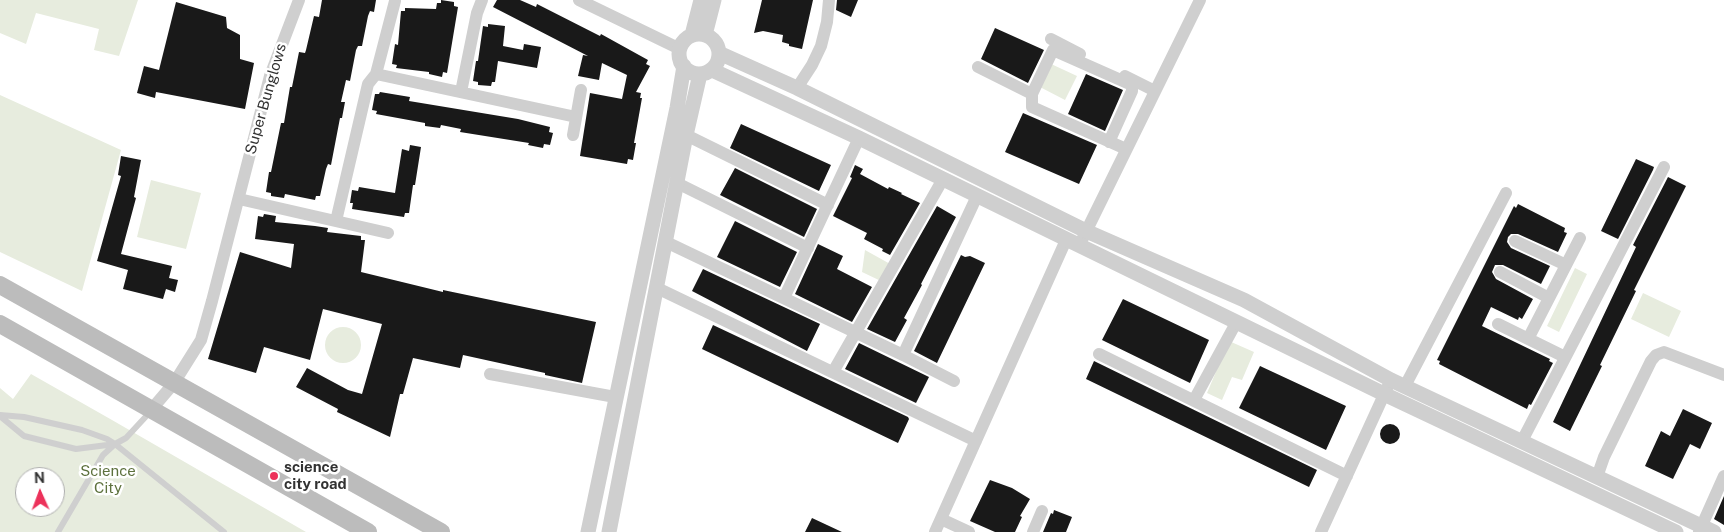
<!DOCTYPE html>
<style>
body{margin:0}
#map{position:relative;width:1724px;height:532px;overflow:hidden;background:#fff;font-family:"Public Sans",sans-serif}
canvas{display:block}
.north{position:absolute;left:15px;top:467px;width:50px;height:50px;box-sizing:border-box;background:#fff;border:1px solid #adadad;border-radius:50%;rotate:358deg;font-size:14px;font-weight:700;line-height:20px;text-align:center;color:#323232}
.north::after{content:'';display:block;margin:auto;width:18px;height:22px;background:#ec315a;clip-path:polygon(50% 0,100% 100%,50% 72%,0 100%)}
</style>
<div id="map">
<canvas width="1724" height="532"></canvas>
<div class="north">N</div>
</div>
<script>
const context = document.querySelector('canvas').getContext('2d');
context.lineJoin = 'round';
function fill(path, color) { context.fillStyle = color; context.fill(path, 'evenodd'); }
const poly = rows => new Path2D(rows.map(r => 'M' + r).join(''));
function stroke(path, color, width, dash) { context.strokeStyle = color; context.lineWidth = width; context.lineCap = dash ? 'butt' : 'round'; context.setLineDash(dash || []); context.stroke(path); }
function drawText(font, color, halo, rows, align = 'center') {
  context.font = font + ' "Public Sans",sans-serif'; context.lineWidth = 5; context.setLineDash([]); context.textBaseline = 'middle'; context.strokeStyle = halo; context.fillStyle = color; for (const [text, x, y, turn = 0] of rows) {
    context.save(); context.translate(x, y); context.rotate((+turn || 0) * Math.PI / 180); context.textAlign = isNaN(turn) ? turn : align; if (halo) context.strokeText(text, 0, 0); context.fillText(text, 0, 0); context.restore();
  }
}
fill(poly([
 [0,0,138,0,119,56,94,50,99,29,36,13,26,44,0,33],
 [1049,63,1077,76,1065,100,1038,86],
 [0,95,121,150,82,291,0,252],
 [151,180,201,193,186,249,137,237],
 [865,250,892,265,883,282,862,272],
 [1575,268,1587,274,1559,332,1547,326],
 [1643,293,1681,311,1669,337,1631,319],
 '325 345a18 18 0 1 1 36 0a18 18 0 1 1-36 0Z',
 [1229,341,1254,352,1242,380,1232,377,1222,400,1207,393],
 [31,374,112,420,306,532,0,532,0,388,13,399],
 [25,477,55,477,55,507,25,507]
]), '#e7ecde');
fill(poly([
 [322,0,376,0,374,12,370,11,368,16,362,46,358,46,356,50,350,81,346,80,341,102,345,102,342,118,340,118,331,165,328,164,326,169,320,196,316,196,315,200,285,194,284,198,271,196,271,193,266,192,269,172,271,172,281,123,284,123,290,87,292,87,299,52,305,53,306,50,314,16,319,17],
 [441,0,454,2,454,6,458,7,447,73,443,72,442,77,429,74,429,72,396,68,397,65,392,64,395,44,398,45,401,11,405,11,405,8,436,9,437,3,441,3],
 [497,0,520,0,536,7,537,4,600,36,601,34,648,60,646,64,650,66,636,92,641,93,640,98,642,98,634,143,636,143,633,160,628,159,627,164,580,156,590,93,622,99,627,75,602,63,599,80,578,76,583,55,588,56,493,7],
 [762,0,813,0,802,49,789,46,789,44,782,42,783,35,763,31,754,33],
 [837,0,858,0,851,17,836,10],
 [176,2,226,17,227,28,240,35,240,59,254,63,245,109,156,92,155,98,137,93,144,66,159,70],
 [488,24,505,26,503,46,523,50,524,44,541,47,537,68,498,61,495,82,492,82,491,86,478,85,478,82,473,81,476,61,478,61,483,26,488,27],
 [995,28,1044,50,1028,83,981,59],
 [1086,74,1123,90,1105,131,1068,114],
 [380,92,410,97,409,101,518,119,550,127,549,132,553,133,550,145,544,144,543,148,528,145,529,143,460,132,461,129,441,125,440,128,425,126,425,123,376,114,377,111,372,110,375,94,379,94],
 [1023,113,1097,145,1079,184,1005,152],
 [741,124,831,165,819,191,730,148],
 [410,145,421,147,415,185,413,185,409,213,405,213,404,217,352,209,353,203,350,203,352,190,358,191,359,187,395,193,402,149,409,151],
 [121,156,141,160,134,197,136,198,121,254,172,266,169,278,178,280,175,292,166,289,163,299,123,289,128,270,97,261,121,176,118,175],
 [1636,159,1654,167,1653,170,1618,239,1601,231],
 [855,165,863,169,860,174,888,189,889,187,902,193,901,194,920,203,890,255,882,251,883,249,864,239,867,233,833,216,852,178,850,177],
 [735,168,817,209,804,237,720,195],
 [1668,177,1686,186,1634,290,1636,291,1600,365,1602,366,1570,431,1553,422,1636,247,1633,245],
 [1518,204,1565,228,1564,232,1567,233,1558,252,1518,234,1511,234,1508,237,1507,242,1511,248,1550,266,1541,284,1503,265,1495,265,1492,272,1496,279,1533,299,1522,319,1519,317,1518,320,1491,307,1482,326,1550,359,1549,361,1553,363,1531,405,1529,404,1527,409,1439,364,1440,361,1437,360,1514,206,1516,208],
 [937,206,956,217,921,284,922,285,904,318,907,320,895,342,867,329],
 [264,214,276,216,275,222,315,226,328,228,327,232,361,236,361,240,365,240,361,272,443,292,443,290,596,322,582,383,545,375,545,373,463,355,460,368,413,358,403,394,400,394,390,437,337,412,338,409,296,387,307,368,348,390,362,394,382,324,323,309,310,360,264,347,256,373,208,359,240,252,291,268,294,244,255,239,258,216,263,217],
 [735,221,797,252,780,287,717,257],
 [818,244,843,256,837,269,872,287,852,322,795,294],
 [961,255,965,257,970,256,985,263,937,363,914,351],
 [703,269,820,324,807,351,692,291],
 [1123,299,1209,340,1190,383,1102,340],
 [713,325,908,417,909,419,898,443,702,349],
 [859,343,929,377,916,403,845,369],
 [1094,361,1317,470,1309,487,1086,379],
 [1260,366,1346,406,1326,450,1239,408],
 [1683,409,1712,423,1700,449,1690,444,1673,479,1645,466,1661,431,1670,436],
 '1380 434a10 10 0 1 1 20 0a10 10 0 1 1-20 0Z',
 [990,480,1012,488,1030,499,1020,516,1022,517,1015,532,995,532,970,521],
 [1724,496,1724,525,1714,519],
 [1054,510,1072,517,1066,532,1043,532,1051,513,1053,514],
 [812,518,842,532,805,532]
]), '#191919');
stroke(poly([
 [151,411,126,438,115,444,224,532],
 [0,415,24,417,82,430,107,439,115,444],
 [0,416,24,436,76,449,115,444],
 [58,532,103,455,114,445]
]), '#cfcfcf', 6);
stroke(poly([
 [579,0,680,49],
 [1051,39,1080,54],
 [978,67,1032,94,1053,50,1132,85,1132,91,1109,142],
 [376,74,395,1],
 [1125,76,1155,91],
 [797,88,812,65,821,46,827,22,829,0],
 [461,92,477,13,482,0],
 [1032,94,1032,107,1126,149],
 [573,135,581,90],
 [686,135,828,205],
 [677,183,808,248],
 [239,199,388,233],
 [336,221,368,84,376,74,576,117],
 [1515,241,1566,265],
 [666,242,903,355,954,381],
 [1079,246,1200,0],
 [1500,272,1549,298],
 [657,288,976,441],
 [784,298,859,138],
 [1498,324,1565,357],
 [1528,339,1580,238],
 [1099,354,1347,476],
 [903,355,977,196],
 [833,372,943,179],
 [490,374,615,397],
 [1405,386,1506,193],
 [1194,400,1236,323],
 [151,410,174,383,201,340,212,301,270,76,299,0],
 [1522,441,1664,167],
 [1597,477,1604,457,1651,361,1656,355,1664,352,1724,375],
 [941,519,969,532],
 [935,532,1066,240],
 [1033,532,1042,511],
 [1321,532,1388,386],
 [1699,532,1724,476]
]), '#cfcfcf', 12);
stroke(poly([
 '679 54a20 20 0 1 1 40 0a20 20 0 1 1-40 0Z',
 [692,35,701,0],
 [705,35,714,0],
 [719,53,797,88,1086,231,1244,300,1391,380,1714,532],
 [712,70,859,138,1384,394,1676,532],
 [588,532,677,108,684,66],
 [609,532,686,135,700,74]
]), '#cfcfcf', 15);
stroke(poly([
 [0,285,441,532],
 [0,324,368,532]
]), '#bcbcbc', 18);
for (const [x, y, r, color] of [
 [274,476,5,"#ec315a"]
]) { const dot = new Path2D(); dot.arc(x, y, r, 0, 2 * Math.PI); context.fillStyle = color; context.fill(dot); stroke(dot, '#fff', 2); }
drawText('15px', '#323232', '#fff', [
 ["Super Bunglows",266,99,-74]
]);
drawText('bold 15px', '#323232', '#fff', [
 ["science",284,467],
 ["city road",284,484]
], 'left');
drawText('15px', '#5d713d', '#fff', [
 ["Science",108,471],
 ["City",108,488]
]);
</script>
